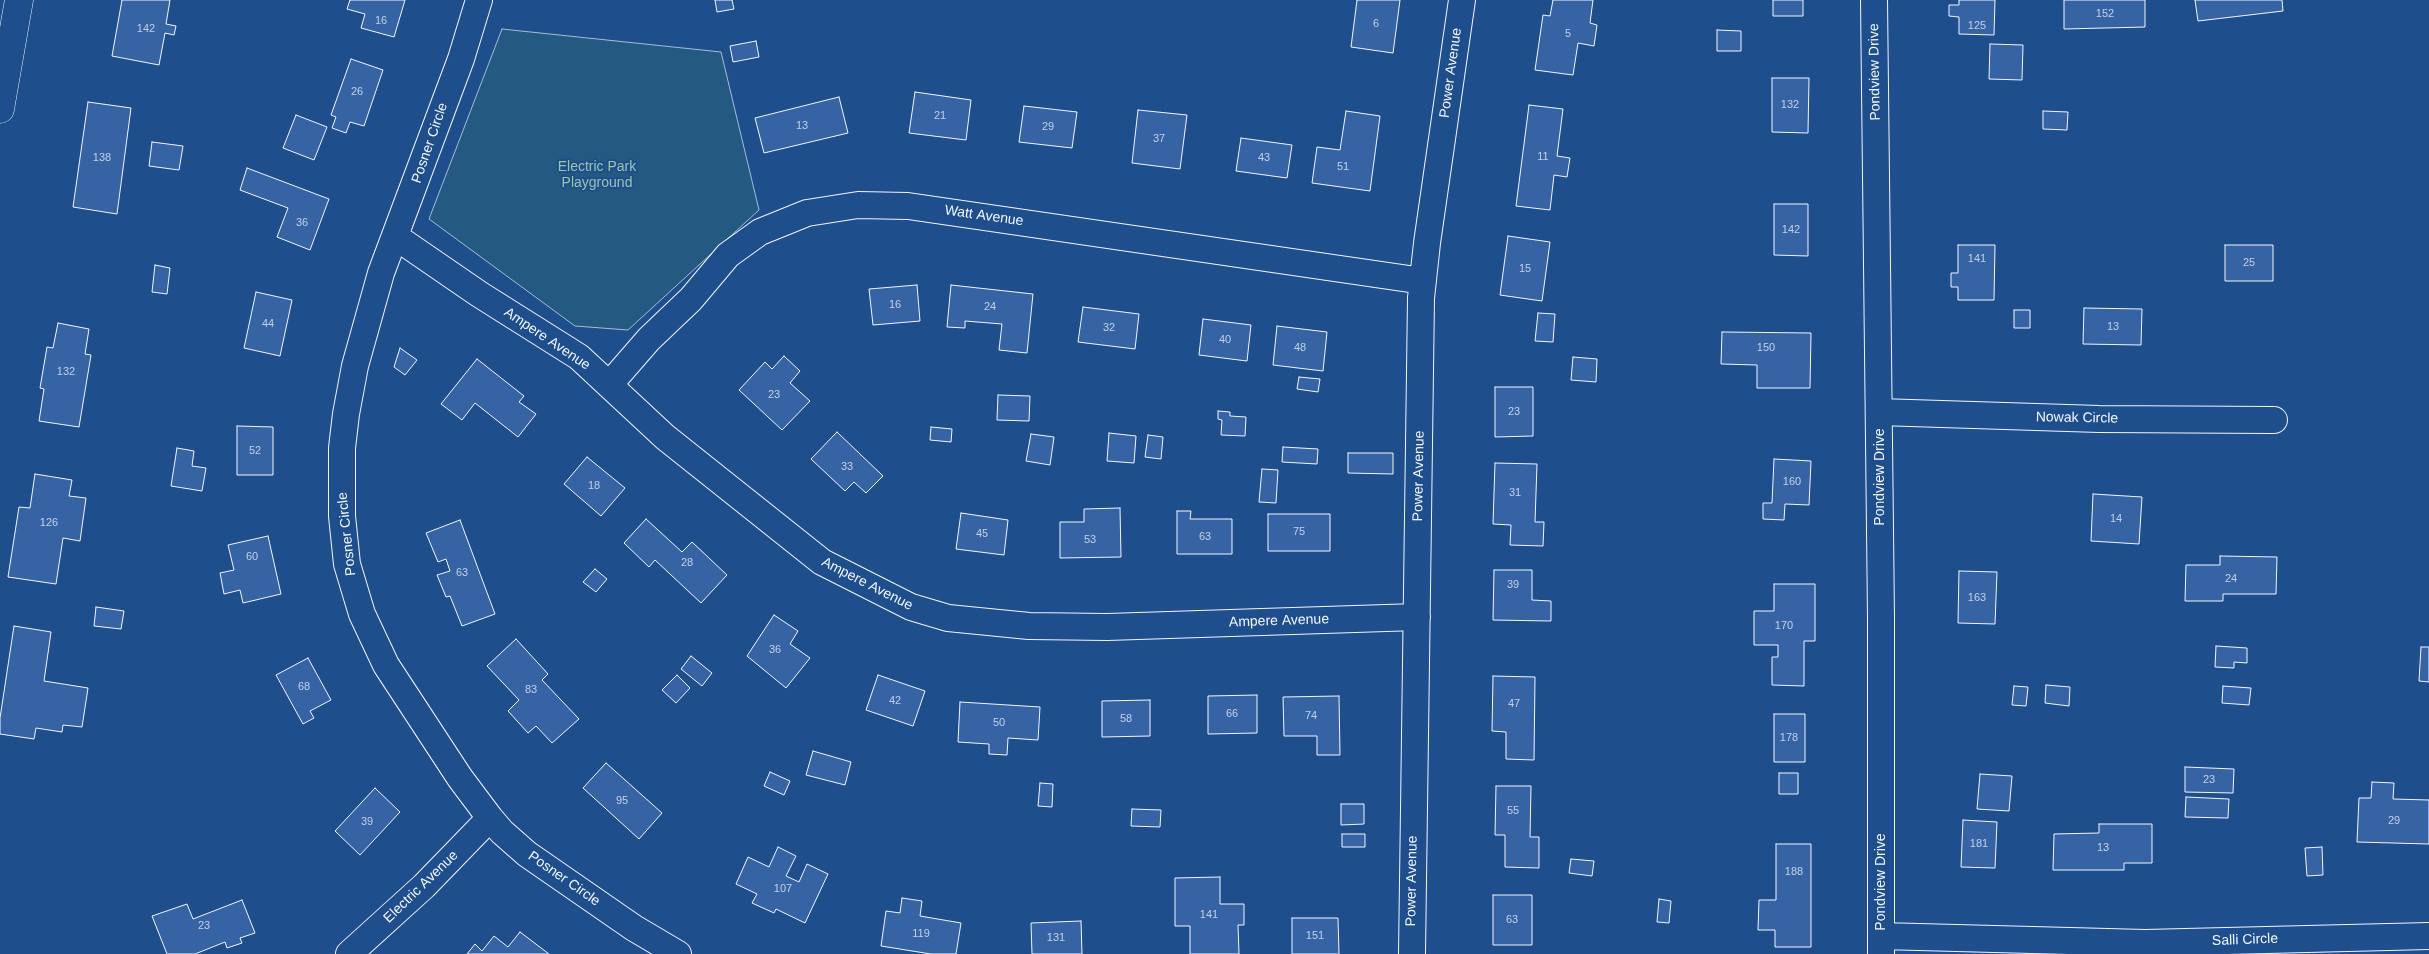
<!DOCTYPE html>
<style>
body{margin:0}
canvas{display:block;background:#1f4e8c}
</style>
<canvas width="2429" height="954"></canvas>
<script>
const context = document.querySelector('canvas').getContext('2d');
context.lineJoin = 'round';
function fill(path, color) { context.fillStyle = color; context.fill(path, 'evenodd'); }
const poly = rows => new Path2D(rows.map(r => 'M' + r).join(''));
function stroke(path, color, width, dash) { context.strokeStyle = color; context.lineWidth = width; context.lineCap = dash ? 'butt' : 'round'; context.setLineDash(dash || []); context.stroke(path); }
function drawText(font, color, halo, rows, align = 'center') {
  context.font = font + ' Arial,sans-serif'; context.lineWidth = 4; context.setLineDash([]); context.textBaseline = 'middle'; context.strokeStyle = halo; context.fillStyle = color; for (const [text, x, y, turn = 0] of rows) {
    context.save(); context.translate(x, y); context.rotate((+turn || 0) * Math.PI / 180); context.textAlign = isNaN(turn) ? turn : align; if (halo) context.strokeText(text, 0, 0); context.fillText(text, 0, 0); context.restore();
  }
}
const green = poly([
 [502,29,721,52,759,210,628,330,575,326,429,219,502,29]
]);
fill(green, '#245a82');
stroke(green, '#a8bbd7', 1);
const building = poly([
 [122,0,170,0,166,24,176,26,174,35,165,33,159,65,112,56,122,0],
 [350,0,405,0,394,37,361,28,365,14,347,9,350,0],
 [715,0,732,0,734,9,717,12,715,0],
 [1357,0,1400,0,1393,53,1351,47,1357,0],
 [1553,0,1593,0,1590,23,1597,25,1594,46,1578,43,1573,75,1535,70,1543,15,1550,16,1553,0],
 [1773,0,1803,0,1803,16,1773,16,1773,0],
 [1959,0,1995,0,1994,35,1959,34,1959,17,1949,16,1949,5,1959,5,1959,0],
 [2064,0,2145,0,2145,27,2064,29,2064,0],
 [2195,0,2282,0,2283,11,2198,21,2195,0],
 [1717,30,1741,31,1741,51,1717,51,1717,30],
 [756,41,759,57,733,62,730,46,756,41],
 [1990,44,2023,45,2022,80,1989,79,1990,44],
 [351,59,383,70,364,126,350,122,346,133,332,128,336,117,331,115,351,59],
 [1772,78,1809,78,1808,133,1772,132,1772,78],
 [915,92,971,100,966,140,909,133,915,92],
 [839,97,848,133,764,153,755,118,839,97],
 [88,102,131,108,117,214,73,207,88,102],
 [1529,105,1563,109,1557,156,1570,158,1567,177,1554,175,1550,210,1516,206,1529,105],
 [1024,106,1077,112,1072,148,1019,142,1024,106],
 [1138,110,1187,115,1180,169,1132,163,1138,110],
 [1346,111,1380,116,1370,191,1312,183,1317,147,1340,150,1346,111],
 [2043,111,2068,112,2067,130,2043,129,2043,111],
 [296,115,327,127,314,160,283,148,296,115],
 [1241,138,1292,145,1287,178,1236,171,1241,138],
 [152,142,183,146,179,170,149,166,152,142],
 [247,168,329,199,310,250,277,237,288,208,240,190,247,168],
 [1774,204,1808,204,1808,256,1774,255,1774,204],
 [1508,236,1550,242,1542,301,1500,295,1508,236],
 [1958,245,1995,245,1994,300,1958,300,1958,287,1951,287,1951,273,1958,273,1958,245],
 [2225,245,2273,245,2273,281,2225,281,2225,245],
 [155,265,170,268,167,294,152,292,155,265],
 [917,285,920,321,873,325,869,289,917,285],
 [951,285,1033,294,1027,353,999,350,1002,324,965,321,965,328,947,327,951,285],
 [256,292,292,300,280,356,244,348,256,292],
 [1083,307,1139,314,1135,349,1078,342,1083,307],
 [2084,308,2142,309,2141,345,2083,344,2084,308],
 [2014,310,2030,310,2030,328,2014,328,2014,310],
 [1538,313,1555,314,1553,342,1535,341,1538,313],
 [1203,319,1251,325,1247,361,1199,355,1203,319],
 [58,323,89,329,85,354,91,355,79,427,39,421,44,389,40,388,47,347,53,348,58,323],
 [1277,326,1327,332,1323,371,1273,365,1277,326],
 [1722,332,1811,333,1810,388,1757,388,1757,365,1721,364,1722,332],
 [400,348,417,360,405,375,394,367,400,348],
 [784,356,800,371,790,383,810,401,782,430,739,390,765,362,772,369,784,356],
 [1573,357,1597,359,1596,382,1571,380,1573,357],
 [477,359,524,396,519,402,536,414,518,437,475,403,462,420,441,404,477,359],
 [1299,377,1320,379,1318,392,1297,389,1299,377],
 [1495,387,1533,387,1533,436,1495,437,1495,387],
 [998,395,1030,396,1029,421,997,420,998,395],
 [1218,411,1230,412,1230,416,1246,417,1245,436,1221,435,1222,420,1218,419,1218,411],
 [237,426,273,427,273,475,237,475,237,426],
 [931,427,952,429,951,442,930,440,931,427],
 [837,432,883,476,866,493,854,482,845,491,811,459,837,432],
 [1109,433,1136,436,1134,463,1107,461,1109,433],
 [1031,434,1054,437,1050,465,1026,461,1031,434],
 [1148,435,1163,437,1161,459,1145,457,1148,435],
 [1283,447,1318,449,1317,464,1282,462,1283,447],
 [177,448,194,451,192,466,206,468,202,491,171,486,177,448],
 [1348,453,1393,453,1393,474,1348,473,1348,453],
 [587,457,625,488,601,516,564,484,587,457],
 [1774,459,1811,461,1809,505,1785,504,1784,520,1763,519,1763,503,1772,503,1774,459],
 [1495,463,1537,464,1535,522,1544,522,1543,546,1510,545,1511,525,1493,524,1495,463],
 [1262,469,1278,470,1276,503,1259,502,1262,469],
 [35,474,72,480,69,496,86,498,80,541,63,538,56,584,8,577,19,507,30,508,35,474],
 [2093,494,2142,497,2139,544,2091,541,2093,494],
 [1120,508,1121,557,1060,558,1060,522,1084,522,1084,509,1120,508],
 [1177,511,1191,511,1190,519,1232,519,1232,554,1177,554,1177,511],
 [961,513,1008,520,1004,555,956,549,961,513],
 [1268,514,1330,514,1330,551,1268,551,1268,514],
 [646,519,682,552,692,542,727,575,701,603,655,560,649,567,624,543,646,519],
 [460,520,495,614,462,626,450,596,446,597,437,575,450,571,446,559,438,562,426,533,460,520],
 [268,536,281,594,243,603,240,590,224,594,220,573,234,570,228,545,268,536],
 [2220,556,2277,557,2276,594,2223,594,2223,601,2185,601,2186,565,2220,565,2220,556],
 [595,569,607,579,596,592,583,582,595,569],
 [1494,570,1532,570,1532,600,1551,601,1551,621,1493,620,1494,570],
 [1959,571,1997,572,1995,624,1958,623,1959,571],
 [1774,584,1815,584,1815,641,1804,641,1804,686,1772,685,1772,657,1778,657,1778,645,1754,645,1754,611,1774,611,1774,584],
 [96,607,124,611,121,629,94,626,96,607],
 [774,615,798,631,790,644,810,658,786,688,747,656,774,615],
 [14,626,51,632,44,681,88,688,82,727,63,725,62,732,36,728,34,739,0,734,0,718,14,626],
 [516,639,548,674,542,680,579,719,552,743,536,726,528,733,508,711,519,700,487,666,516,639],
 [2216,646,2247,648,2247,663,2234,662,2234,668,2215,667,2216,646],
 [2421,647,2429,647,2429,682,2419,681,2421,647],
 [691,656,712,673,702,686,681,669,691,656],
 [308,658,331,700,310,711,314,718,303,724,276,675,308,658],
 [677,675,690,688,676,703,662,690,677,675],
 [878,675,925,691,913,726,866,710,878,675],
 [1493,676,1535,677,1534,760,1506,759,1506,732,1492,731,1493,676],
 [2046,685,2070,687,2069,706,2045,703,2046,685],
 [2014,686,2028,687,2026,706,2012,705,2014,686],
 [2223,686,2251,688,2249,705,2222,703,2223,686],
 [1257,695,1257,733,1208,734,1208,696,1257,695],
 [1339,696,1340,755,1317,755,1317,736,1284,736,1283,697,1339,696],
 [1150,700,1150,736,1102,737,1102,701,1150,700],
 [960,702,1040,707,1038,740,1008,738,1007,755,989,754,989,744,958,742,960,702],
 [1774,714,1805,714,1805,762,1774,762,1774,714],
 [813,751,851,762,845,785,806,775,813,751],
 [606,763,662,813,639,839,583,788,606,763],
 [2185,767,2234,769,2233,793,2185,792,2185,767],
 [770,772,790,781,784,795,764,786,770,772],
 [1779,773,1798,773,1798,794,1779,794,1779,773],
 [1980,774,2012,776,2009,811,1977,809,1980,774],
 [2372,782,2394,783,2393,799,2429,800,2429,844,2357,842,2359,798,2371,798,2372,782],
 [1040,783,1053,784,1052,807,1038,806,1040,783],
 [1496,786,1531,786,1530,837,1539,837,1539,868,1505,867,1505,835,1495,835,1496,786],
 [375,788,400,812,360,855,335,831,375,788],
 [2186,797,2229,799,2228,818,2185,817,2186,797],
 [1341,804,1364,804,1364,824,1341,825,1341,804],
 [1132,809,1161,810,1160,827,1131,826,1132,809],
 [1963,820,1997,822,1995,868,1961,867,1963,820],
 [2099,824,2152,824,2152,863,2124,863,2124,870,2053,870,2054,834,2099,833,2099,824],
 [1342,834,1365,834,1365,847,1342,847,1342,834],
 [1776,844,1811,844,1811,947,1775,947,1775,930,1758,930,1759,900,1776,900,1776,844],
 [778,847,796,856,786,876,799,882,807,864,828,874,805,923,776,909,774,913,752,903,757,894,736,884,748,857,769,867,778,847],
 [2322,847,2323,875,2307,876,2305,848,2322,847],
 [1571,859,1594,861,1592,876,1569,873,1571,859],
 [1220,877,1220,904,1244,904,1244,925,1238,925,1239,954,1190,954,1190,926,1175,926,1175,878,1220,877],
 [1493,895,1532,895,1532,945,1493,945,1493,895],
 [902,898,922,901,920,916,961,923,956,954,931,954,881,946,886,911,900,913,902,898],
 [1659,899,1671,901,1669,923,1657,922,1659,899],
 [242,900,255,933,240,938,242,943,227,948,225,942,195,954,167,954,152,916,187,904,193,919,242,900],
 [1292,918,1338,918,1339,954,1292,954,1292,918],
 [1081,921,1082,954,1032,954,1031,923,1081,921],
 [520,932,549,954,467,954,475,944,482,951,494,936,508,947,520,932]
]);
fill(building, '#3563a3');
stroke(building, '#f2f6ff', 1);
const minor = poly([
 [479,0,461,59,381,273,355,366,346,414,342,448,342,516,347,564,362,614,386,665,460,778,490,818,502,832,527,854,634,928,678,954],
 [1874,0,1881,617,1881,954],
 [396,237,479,294,579,357,665,437,822,562,911,607,948,618,1029,626,1107,627,1417,617],
 [609,385,649,339,691,299,728,255,760,232,807,213,858,205,908,206,1423,281],
 [1879,412,2099,419,2274,420],
 [1881,936,2145,943,2429,936],
 [349,954,424,886,490,818],
 [1412,954,1421,298,1427,243,1462,0]
]);
const secondary = poly([
 [0,109,19,0]
]);
stroke(minor, '#f2f6ff', 28);
stroke(secondary, '#f2f6ff', 29);
stroke(minor, '#1f4e8c', 26);
stroke(secondary, '#1f4e8c', 28);
drawText('11px', '#c3d1e8', null, [
 ["152",2105,14],
 ["16",381,21],
 ["6",1376,24],
 ["125",1977,26],
 ["142",146,29],
 ["5",1568,34],
 ["26",357,92],
 ["132",1790,105],
 ["21",940,116],
 ["13",802,126],
 ["29",1048,127],
 ["37",1159,139],
 ["11",1543,157],
 ["138",102,158],
 ["43",1264,158],
 ["51",1343,167],
 ["36",302,223],
 ["142",1791,230],
 ["141",1977,259],
 ["25",2249,263],
 ["15",1525,269],
 ["16",895,305],
 ["24",990,307],
 ["44",268,324],
 ["13",2113,327],
 ["32",1109,328],
 ["40",1225,340],
 ["48",1300,348],
 ["150",1766,348],
 ["132",66,372],
 ["23",774,395],
 ["23",1514,412],
 ["52",255,451],
 ["33",847,467],
 ["160",1792,482],
 ["18",594,486],
 ["31",1515,493],
 ["14",2116,519],
 ["126",49,523],
 ["75",1299,532],
 ["45",982,534],
 ["63",1205,537],
 ["53",1090,540],
 ["60",252,557],
 ["28",687,563],
 ["63",462,573],
 ["24",2231,579],
 ["39",1513,585],
 ["163",1977,598],
 ["170",1784,626],
 ["36",775,650],
 ["68",304,687],
 ["83",531,690],
 ["42",895,701],
 ["47",1514,704],
 ["66",1232,714],
 ["74",1311,716],
 ["58",1126,719],
 ["50",999,723],
 ["178",1789,738],
 ["23",2209,780],
 ["95",622,801],
 ["55",1513,811],
 ["29",2394,821],
 ["39",367,822],
 ["181",1979,844],
 ["13",2103,848],
 ["188",1794,872],
 ["107",783,889],
 ["141",1209,915],
 ["63",1512,920],
 ["23",204,926],
 ["119",921,934],
 ["151",1315,936],
 ["131",1056,938]
]);
drawText('14px', '#f2f6ff', '#1f4e8c', [
 ["Pondview Drive",1875,72,-91],
 ["Power Avenue",1451,73,-82],
 ["Posner Circle",430,143,-71],
 ["Watt Avenue",984,216,8],
 ["Ampere Avenue",547,339,34],
 ["Nowak Circle",2077,418,1],
 ["Power Avenue",1419,476,-89],
 ["Pondview Drive",1880,477,-90],
 ["Posner Circle",347,534,-96],
 ["Ampere Avenue",867,584,27],
 ["Ampere Avenue",1279,621,-2],
 ["Posner Circle",564,879,35],
 ["Power Avenue",1412,881,-89],
 ["Pondview Drive",1881,882,-90],
 ["Electric Avenue",421,887,-44],
 ["Salli Circle",2245,940,-2]
]);
drawText('14px', '#97c8a6', '#1f4e8c', [
 ["Electric Park",597,167],
 ["Playground",597,183]
]);
</script>
